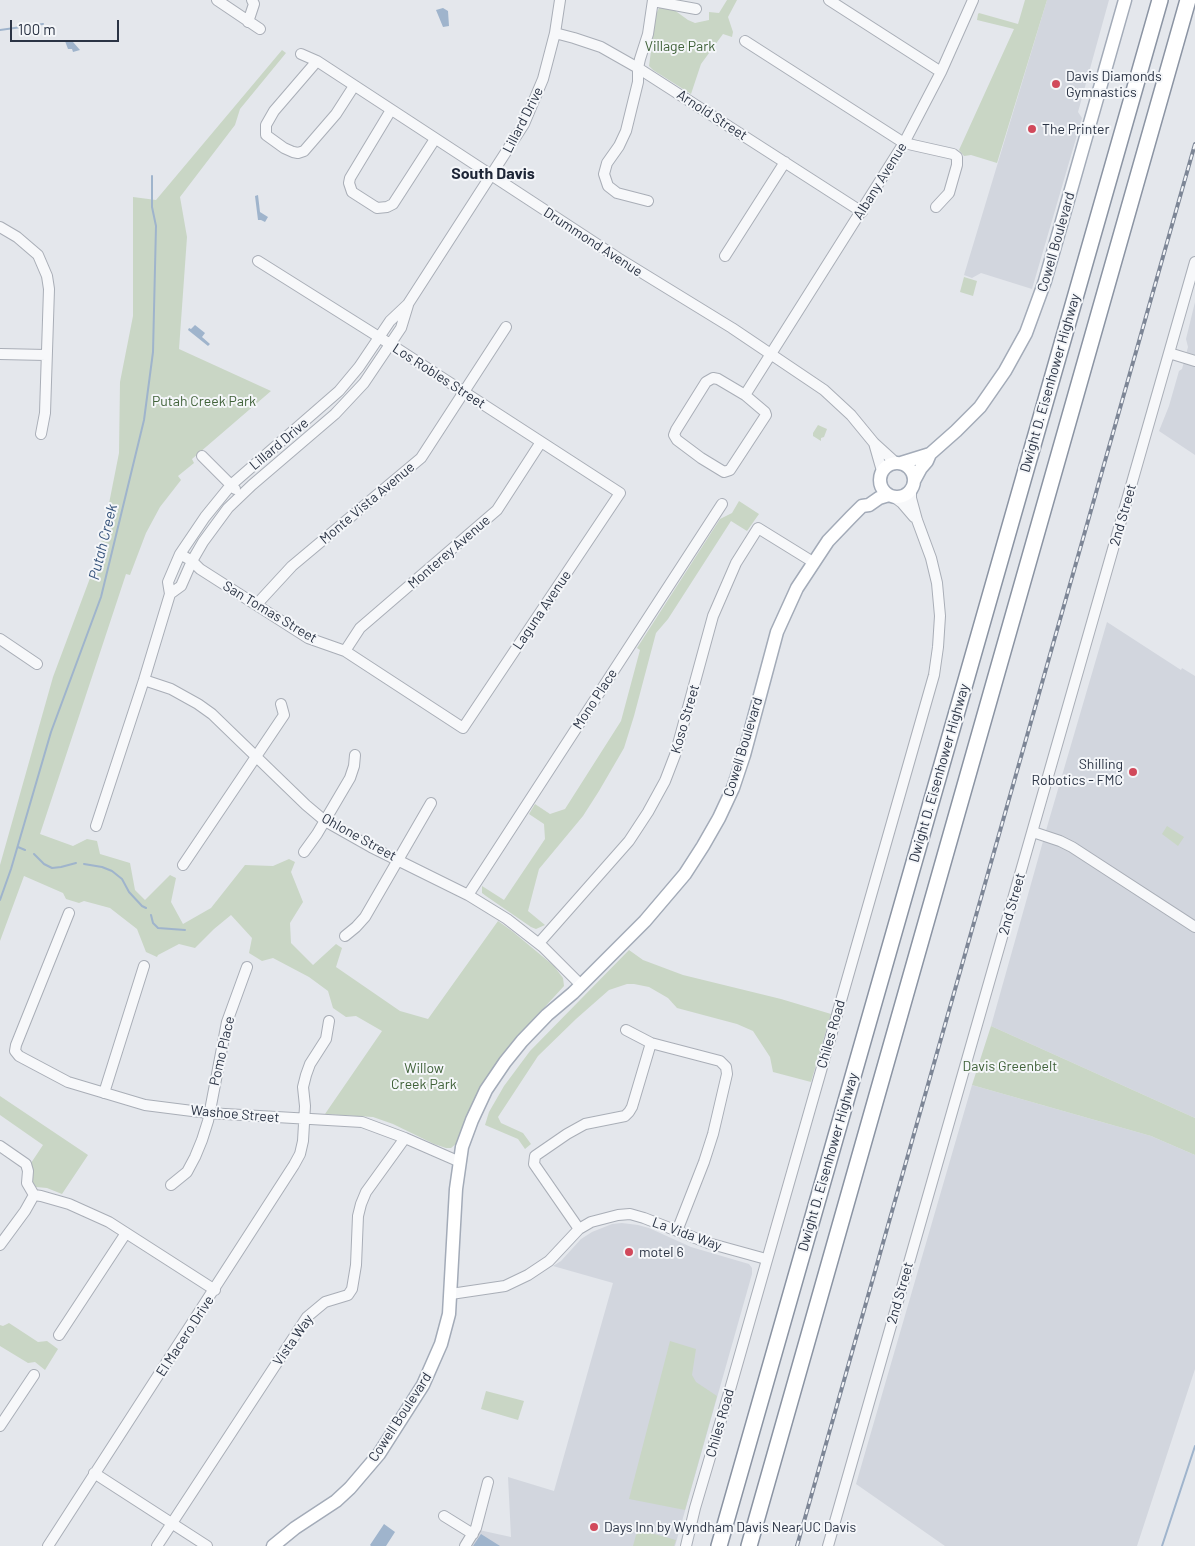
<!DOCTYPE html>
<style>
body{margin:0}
#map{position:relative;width:1195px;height:1546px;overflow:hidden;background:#e4e7ec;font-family:Barlow,sans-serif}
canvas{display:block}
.scale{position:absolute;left:10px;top:20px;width:109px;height:22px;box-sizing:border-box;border:2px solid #2b3445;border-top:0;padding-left:6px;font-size:15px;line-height:18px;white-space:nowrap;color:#2b3445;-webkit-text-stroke:4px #f4f6f9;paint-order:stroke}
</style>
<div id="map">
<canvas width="1195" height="1546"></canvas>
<div class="scale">100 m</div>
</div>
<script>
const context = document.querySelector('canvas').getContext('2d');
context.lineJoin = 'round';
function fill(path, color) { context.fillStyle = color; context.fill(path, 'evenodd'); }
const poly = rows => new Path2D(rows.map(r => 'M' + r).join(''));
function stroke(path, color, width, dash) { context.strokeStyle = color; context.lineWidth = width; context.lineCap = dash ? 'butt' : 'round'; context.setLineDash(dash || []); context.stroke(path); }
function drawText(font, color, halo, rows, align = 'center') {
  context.font = font + ' Barlow,sans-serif'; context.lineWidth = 4; context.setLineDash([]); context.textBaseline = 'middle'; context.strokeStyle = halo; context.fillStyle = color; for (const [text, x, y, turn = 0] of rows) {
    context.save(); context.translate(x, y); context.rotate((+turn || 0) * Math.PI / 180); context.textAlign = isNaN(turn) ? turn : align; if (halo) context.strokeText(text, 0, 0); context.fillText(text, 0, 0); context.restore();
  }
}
fill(poly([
 [1047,0,1109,0,1078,112,1082,118,1032,289,981,273,972,278,964,275],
 [1195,302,1195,455,1159,431,1169,406,1179,371,1182,369,1188,347,1186,339],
 [1107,622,1181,670,1182,668,1195,676,1195,1118,991,1026,1049,820],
 [972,1085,1151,1136,1195,1155,1195,1369,1137,1546,945,1546,856,1484],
 [622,1223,638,1225,649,1228,691,1247,749,1264,752,1268,752,1274,675,1546,470,1546,479,1530,511,1537,508,1477,554,1491,613,1283,553,1266,561,1261,581,1239,592,1232,612,1224]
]), '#d2d6de');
fill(poly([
 [727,0,737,0,728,17,733,32,732,37,723,34,701,64,691,94,653,70,649,66,656,14,659,8,662,6,670,7,688,20,695,23,709,20,709,12,719,13],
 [1025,0,1047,0,997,163,971,155,964,156,959,150,1014,29,977,20,978,14,979,13,1018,24],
 [282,50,286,53,240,109,235,125,180,197,187,237,179,349,271,391,192,459,194,463,178,476,181,480,160,507,146,533,130,575,126,574,40,834,73,846,87,839,97,841,100,854,130,863,135,890,145,900,170,875,176,878,171,902,183,924,211,908,245,865,273,866,289,859,295,862,291,872,303,902,290,923,291,943,313,965,336,944,342,948,336,967,400,1011,428,1019,498,921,512,931,554,966,563,978,564,986,520,1034,457,1143,451,1148,446,1148,434,1144,393,1124,373,1117,325,1114,382,1031,356,1016,346,1017,333,1008,328,991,309,977,273,958,262,961,249,953,252,938,231,915,214,929,195,948,179,944,158,955,157,957,146,952,137,929,110,908,84,901,79,903,66,899,63,893,24,876,0,941,0,865,53,677,99,554,119,453,120,382,133,316,133,197,156,200],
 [964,277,977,281,973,296,960,292],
 [818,425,827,429,824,437,821,438,821,441,813,436,813,433],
 [739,501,759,514,747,531,731,521,668,619,656,633,634,716,624,748,599,791,583,816,539,869,528,911,545,925,536,929,531,927,486,896,482,893,482,886,504,900,545,839,544,824,529,814,535,804,550,814,565,809,621,721,640,650,637,648,720,519,732,513],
 [1167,826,1184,837,1178,846,1162,834],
 [629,950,643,960,683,975,781,999,831,1014,811,1082,773,1072,770,1057,753,1031,737,1024,677,1008,668,998,649,987,634,984,627,984,609,990,576,1019,538,1056,498,1117,501,1123,523,1133,531,1144,525,1149,518,1139,485,1125,489,1112,504,1086,530,1051],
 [991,1026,1195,1118,1195,1155,1151,1136,972,1085],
 [0,1096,88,1155,62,1194,47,1188,36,1187,32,1181,33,1171,31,1163,43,1145,0,1115],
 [9,1323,38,1342,47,1341,58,1349,45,1370,35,1362,28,1363,0,1346,0,1325,3,1326],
 [670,1341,696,1349,692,1375,696,1382,717,1396,685,1510,629,1499],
 [486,1391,524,1401,518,1420,481,1409],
 [640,1530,676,1540,674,1546,633,1546,636,1535]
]), '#c9d6c5');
fill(poly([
 [443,8,448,11,449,26,443,27,436,10],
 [65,41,73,42,80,50,73,52,72,49,68,49],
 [258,195,260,212,268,217,265,222,261,220,258,220,255,196],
 [195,325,205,333,202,337,210,344,208,346,188,330,189,328,191,329],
 [384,1524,395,1532,386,1546,371,1546,370,1545],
 [481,1534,500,1546,473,1546]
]), '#9fb4cc');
stroke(poly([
 [0,30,43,24],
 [18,847,25,850],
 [34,854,44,864,52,868,61,867,76,863],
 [84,864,102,867,112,871,122,879,129,892,142,906,146,908],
 [0,900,11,869,51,732,101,597,144,420,153,352,156,226,152,207,152,176],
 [151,915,153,923,158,928,185,930],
 [1162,1546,1195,1446]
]), '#9fb4cc', 2);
const minor = poly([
 [217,0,260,29],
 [829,0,941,72],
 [653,1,696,9],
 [248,22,254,4,252,0],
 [555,33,574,38,601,47,638,68,862,212],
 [745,41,904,143,953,154,957,157,957,165,949,193,936,207],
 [301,54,317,61,618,258,732,328,824,390,851,415,874,443,896,463],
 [317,61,274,111,266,125,266,135,284,148,293,152,298,153,304,151,336,114,354,86],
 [391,110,350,178,349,183,352,192,377,208,387,207,393,204,435,139],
 [648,201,617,193,608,186,604,174,607,163,619,146,626,131,638,82,638,68,640,59,648,34,653,0],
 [0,227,17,237,38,255,47,276,49,289,45,413,41,434],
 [725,256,785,162],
 [1169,353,1195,361],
 [0,354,46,355],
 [745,395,765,412,766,415,730,470,724,472,701,458,677,440,674,435,676,430,706,382,713,378,718,379,745,395,904,143,941,72,973,0],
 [874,443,882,471],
 [202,456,235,489],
 [894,497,902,503,914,517],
 [180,554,192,561,200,569,308,638,345,651,463,728,620,493,390,344,258,261],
 [170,594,181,586,192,561,203,542,228,508,252,485,335,414,364,383,401,328,408,305],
 [257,604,292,566,421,458,506,327],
 [0,639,37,664],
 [345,651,360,628,497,510,541,442],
 [144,680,171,689,198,704,212,714,306,805,325,821,371,847,468,895,507,919,543,947,581,985],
 [96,826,144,680,170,594,168,582,180,554,205,517,231,485,339,391,359,367,390,321,408,304,524,124,543,79,555,33,560,0],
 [1033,832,1060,841,1072,847,1195,927],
 [304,852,317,834,350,778,354,766,355,755],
 [183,865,284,715,281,704],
 [468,895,722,504],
 [69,913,16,1045,15,1051,19,1056,68,1082,145,1105,208,1113,362,1122,405,1138,460,1162],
 [345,936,356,927,365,917,431,803],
 [539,943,629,841,648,812,665,781,675,755,713,616,736,563,758,528,813,562],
 [626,1030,651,1043,720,1061,726,1067,727,1074,713,1134,704,1162,677,1231],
 [104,1093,144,966],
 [0,1146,26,1164,28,1171,27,1183,34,1195],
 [171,1185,187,1172,195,1157,202,1140,208,1121,227,1022,247,967],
 [34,1195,41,1196,69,1204,109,1222,215,1290],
 [579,1229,534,1164,535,1156,567,1134,585,1124,625,1116,629,1112,632,1107,651,1043],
 [0,1245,25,1211,34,1195],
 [451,1294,505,1286,528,1275,549,1261,579,1229,591,1222,618,1215,630,1214,644,1218,708,1243,766,1259],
 [59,1335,126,1233],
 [0,1426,34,1375],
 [94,1473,207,1546],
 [444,1516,473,1534],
 [48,1546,294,1165,300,1154,303,1141,305,1106,303,1087,306,1075,310,1064,326,1039,329,1021],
 [157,1546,307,1317,325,1302,348,1295,352,1289,356,1265,358,1216,361,1204,366,1192,405,1138],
 [465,1546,476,1528,488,1482],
 [686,1546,695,1508,729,1393,934,675,938,647,940,616,937,583,931,558,917,520,911,498,911,488],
 [828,1546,1195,262]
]);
const major = poly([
 '880 480a17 17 0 1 1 34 0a17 17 0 1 1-34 0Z',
 [901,463,930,454],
 [914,481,921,468,927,461,930,454,956,431,980,407,1005,371,1026,333,1045,281,1125,0],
 [273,1546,295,1528,336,1501,350,1488,379,1454,423,1385,441,1344,449,1314,456,1189,462,1147,472,1120,486,1090,505,1062,522,1041,547,1015,573,993,645,921,685,874,703,846,719,818,733,788,744,755,777,632,797,588,828,541,851,517,862,506,869,505,879,498,889,495]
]);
const highway = poly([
 [719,1546,1160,0],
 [749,1546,1188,0]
]);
stroke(minor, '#a9aeb7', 12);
stroke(major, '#a3abb8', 15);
stroke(highway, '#8b94a3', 18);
stroke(minor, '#f7f8fa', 10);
stroke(major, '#fff', 12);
stroke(highway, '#fff', 15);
const rail = poly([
 [797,1546,1195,144]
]);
stroke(rail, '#7d8696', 4);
stroke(rail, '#f4f6f9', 2, [5.5]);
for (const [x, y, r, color] of [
 [1056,84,5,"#d1495b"],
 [1032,129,5,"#d1495b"],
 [1133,772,5,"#d1495b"],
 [629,1252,5,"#d1495b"],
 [594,1527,5,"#d1495b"]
]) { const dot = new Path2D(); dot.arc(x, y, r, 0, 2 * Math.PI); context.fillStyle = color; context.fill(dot); stroke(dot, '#f4f6f9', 2); }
drawText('14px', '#3f6138', '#f4f6f9', [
 ["Village Park",680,46],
 ["Putah Creek Park",204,401],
 ["Davis Greenbelt",1010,1066],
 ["Willow",424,1068],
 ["Creek Park",424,1084]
]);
drawText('14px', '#2b3445', '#f4f6f9', [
 ["Davis Diamonds",1066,76],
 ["Gymnastics",1066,92],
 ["The Printer",1042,129],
 ["Shilling",1123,764,"right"],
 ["Robotics - FMC",1123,780,"right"],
 ["motel 6",639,1252],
 ["Days Inn by Wyndham Davis Near UC Davis",604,1527]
], 'left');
drawText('14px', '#2b3445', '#f4f6f9', [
 ["Arnold Street",712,115,33],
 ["Lillard Drive",523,120,-63],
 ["Albany Avenue",880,181,-58],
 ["Drummond Avenue",593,242,33],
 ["Cowell Boulevard",1056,242,-74],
 ["Los Robles Street",439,376,33],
 ["Dwight D. Eisenhower Highway",1050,383,-74],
 ["Lillard Drive",279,444,-40],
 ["Monte Vista Avenue",367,503,-40],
 ["2nd Street",1123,515,-74],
 ["Monterey Avenue",449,552,-41],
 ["Laguna Avenue",542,610,-56],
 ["San Tomas Street",270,612,31],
 ["Mono Place",595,699,-57],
 ["Koso Street",685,719,-74],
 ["Cowell Boulevard",743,747,-73],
 ["Dwight D. Eisenhower Highway",939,773,-74],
 ["Ohlone Street",359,837,29],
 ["2nd Street",1012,904,-74],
 ["Chiles Road",831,1034,-74],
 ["Pomo Place",222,1051,-77],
 ["Washoe Street",235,1114,5],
 ["Dwight D. Eisenhower Highway",828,1162,-74],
 ["La Vida Way",687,1234,20],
 ["2nd Street",900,1293,-74],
 ["El Macero Drive",185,1336,-57],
 ["Vista Way",293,1340,-55],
 ["Cowell Boulevard",400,1417,-57],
 ["Chiles Road",720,1423,-74]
]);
drawText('italic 15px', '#34527a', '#f4f6f9', [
 ["Putah Creek",103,542,-76]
]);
drawText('bold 16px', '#1d2536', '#f4f6f9', [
 ["South Davis",493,174]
]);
</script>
